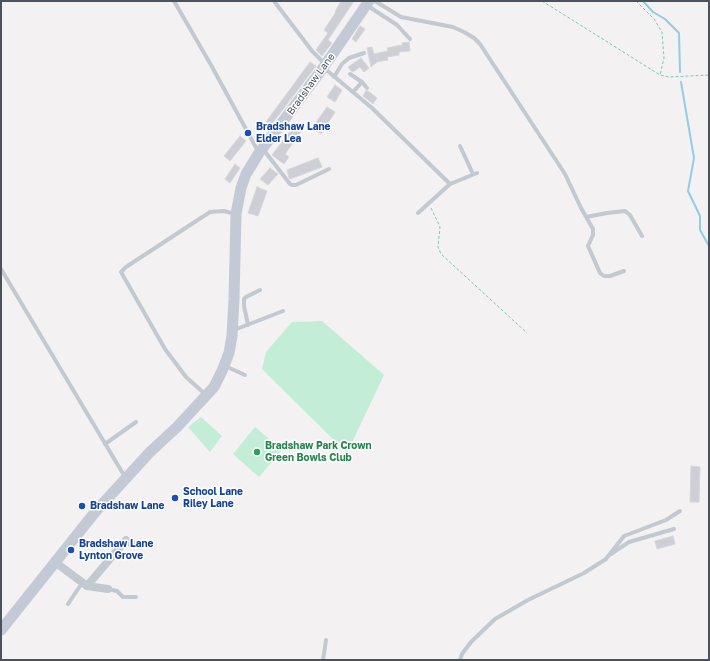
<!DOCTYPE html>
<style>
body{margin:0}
#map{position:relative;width:710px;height:661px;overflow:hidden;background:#f3f1f1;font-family:"Golos Text",sans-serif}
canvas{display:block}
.frame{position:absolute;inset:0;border:2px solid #4a525d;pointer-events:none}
</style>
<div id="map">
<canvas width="710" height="661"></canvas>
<div class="frame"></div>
</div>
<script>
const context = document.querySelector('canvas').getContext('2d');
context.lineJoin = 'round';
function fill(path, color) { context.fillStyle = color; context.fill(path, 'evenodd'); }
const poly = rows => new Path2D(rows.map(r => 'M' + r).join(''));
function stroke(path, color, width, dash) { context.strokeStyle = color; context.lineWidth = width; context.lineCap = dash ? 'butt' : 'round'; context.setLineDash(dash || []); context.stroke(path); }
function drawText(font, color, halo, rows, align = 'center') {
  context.font = font + ' "Golos Text",sans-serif'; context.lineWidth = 3; context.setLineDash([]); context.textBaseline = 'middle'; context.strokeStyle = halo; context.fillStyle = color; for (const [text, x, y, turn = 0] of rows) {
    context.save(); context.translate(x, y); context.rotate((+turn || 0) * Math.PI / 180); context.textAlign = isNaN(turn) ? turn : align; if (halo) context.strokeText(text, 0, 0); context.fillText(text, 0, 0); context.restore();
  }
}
fill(poly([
 [322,321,384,375,347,453,262,369,266,352,292,322],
 [201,417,222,436,210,452,188,427],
 [255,427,282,450,259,477,233,454]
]), '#c3edd7');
stroke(poly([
 [643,1,653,12,665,19,679,33,680,72],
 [681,82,694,158,688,191,700,216,700,230,709,246]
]), '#93cce7', 2);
const building = poly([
 [341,1,354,1,328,40,332,43,322,56,316,50,328,33,324,30,336,12,335,12,341,1],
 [360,26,365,29,356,42,352,39,360,26],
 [409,42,410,51,399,52,399,55,387,57,388,60,377,62,371,67,367,48,372,47,374,54,388,51,387,48,402,45,402,43,409,42],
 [361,58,369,68,364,72,360,67,353,72,351,71,348,67,361,58],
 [310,62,316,66,268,129,263,126,310,62],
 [335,85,342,90,335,102,327,97,335,85],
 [366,91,368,91,377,98,373,104,363,96,366,91],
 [327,107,335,112,321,134,312,128,327,107],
 [296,124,303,129,285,154,289,157,284,164,272,155,296,124],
 [240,136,246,141,230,161,224,156,240,136],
 [318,158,322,167,290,179,289,178,287,170,318,158],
 [235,164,240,168,230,183,225,179,235,164],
 [270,168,278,174,268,185,260,179,270,168],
 [257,187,267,191,258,216,248,213,257,187],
 [691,466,700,467,699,502,690,502,691,466],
 [673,536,675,544,657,549,655,541,673,536]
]);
fill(building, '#cecfd5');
stroke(building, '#d5d6dc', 1);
stroke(poly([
 [542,1,660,75,669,77,709,75],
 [636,1,654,19,662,32,664,58,660,75],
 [431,208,440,227,438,247,441,254,527,333]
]), '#7dc9ab', 1, [3, 2]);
stroke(poly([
 [174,1,211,65,259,153],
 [274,1,312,51,325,64],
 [375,1,401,17,453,27,464,32,474,38,480,44,565,174,581,208,593,229,593,235,588,246,600,273,604,276,610,276,624,271],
 [368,6,397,25,410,39],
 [324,68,372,108,450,184],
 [350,74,362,82,367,88],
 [334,77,342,64,349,58,364,53],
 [353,92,362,82],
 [460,146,473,174],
 [263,149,290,184,292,185,296,185,329,169],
 [418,213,450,184,477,173],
 [586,217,607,213,625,211,630,215,642,236],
 [1,269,125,477],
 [248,325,244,306,244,299,246,297,260,290],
 [234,330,283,311],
 [225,366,245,375],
 [205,394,186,377,165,349,121,272,126,267,210,212,224,211,235,214],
 [105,444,136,422],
 [611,554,629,542,674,529],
 [108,589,117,591,123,597,136,597],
 [68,604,82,583],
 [323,660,326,640],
 [460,660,462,654,471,642,495,619,528,600,584,573,606,559,624,536,666,520,680,511]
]), '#c2c9d1', 4);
stroke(poly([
 [55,562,87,586,126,540,132,544],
 [87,586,108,589]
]), '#c2c9d1', 8);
stroke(poly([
 [1,630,96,511,150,452,177,427,214,387,222,371,229,353,232,336,234,299,236,214,241,188,246,174,259,153,323,68,369,1]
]), '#c3cad6', 11);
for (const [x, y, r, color] of [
 [248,133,4,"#1a4fb4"],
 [257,452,4,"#2e9e5b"],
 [175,498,4,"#1a4fb4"],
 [82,506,4,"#1a4fb4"],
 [71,550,4,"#1a4fb4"]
]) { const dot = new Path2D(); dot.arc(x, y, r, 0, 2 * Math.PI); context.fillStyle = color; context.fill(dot); stroke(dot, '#fff', 1.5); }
drawText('10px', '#4a525d', '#fff', [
 ["Bradshaw Lane",311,84,-54]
]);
drawText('bold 10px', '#164399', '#fff', [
 ["Bradshaw Lane",256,127],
 ["Elder Lea",256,139],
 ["School Lane",183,492],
 ["Riley Lane",183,504],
 ["Bradshaw Lane",90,506],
 ["Bradshaw Lane",79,544],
 ["Lynton Grove",79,556]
], 'left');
drawText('bold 10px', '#27864d', '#fff', [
 ["Bradshaw Park Crown",265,446],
 ["Green Bowls Club",265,458]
], 'left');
</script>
